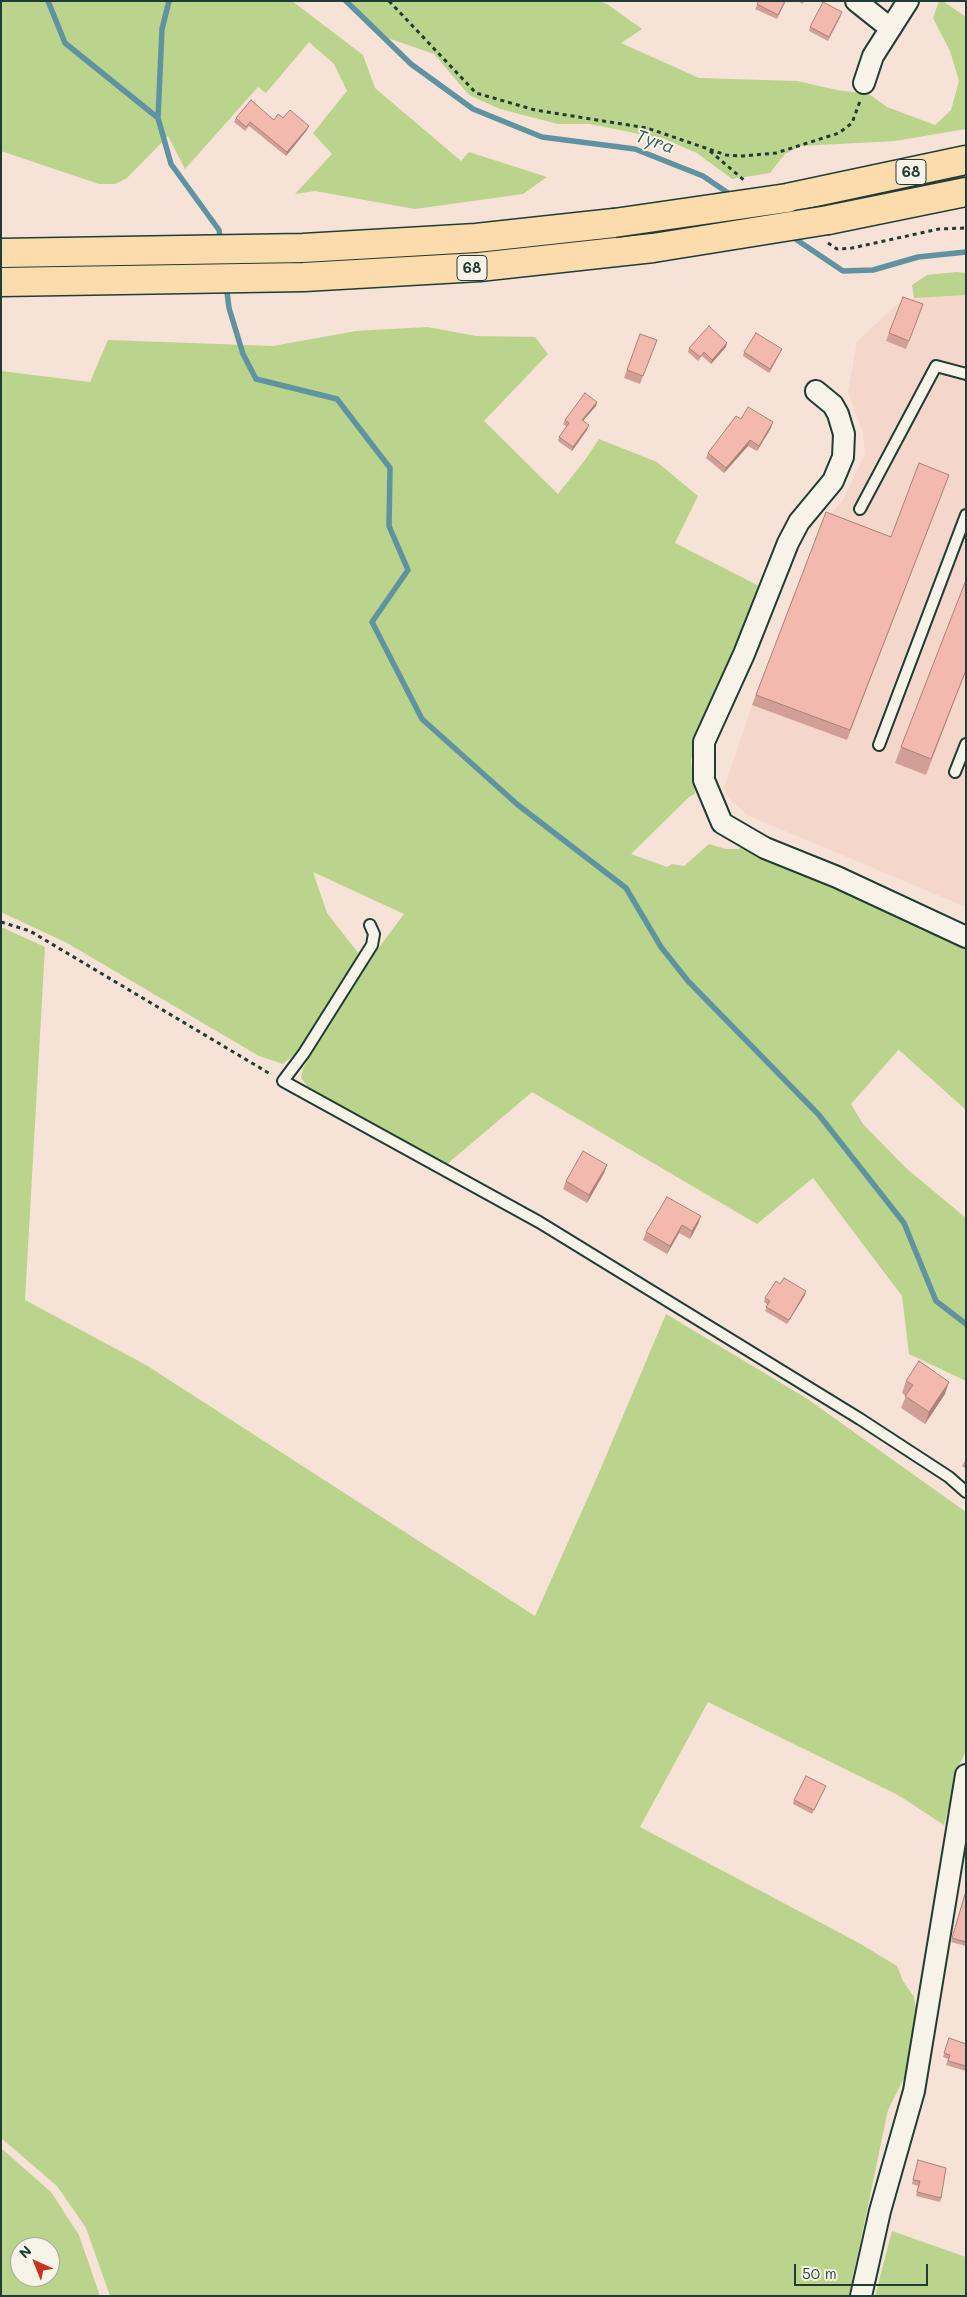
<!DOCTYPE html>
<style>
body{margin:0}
#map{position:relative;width:967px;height:2297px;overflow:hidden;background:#f6e2d7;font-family:Mali,sans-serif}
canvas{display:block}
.frame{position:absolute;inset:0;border:2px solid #1f3d34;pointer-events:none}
.north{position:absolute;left:10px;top:2237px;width:50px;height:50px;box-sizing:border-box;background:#f7f3e8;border:1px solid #a1aaa0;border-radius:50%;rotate:316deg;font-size:14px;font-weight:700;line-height:20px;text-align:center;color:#1f3d34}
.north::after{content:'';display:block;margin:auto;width:18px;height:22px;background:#c8321e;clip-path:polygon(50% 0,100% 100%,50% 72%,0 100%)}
.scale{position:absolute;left:794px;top:2264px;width:134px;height:22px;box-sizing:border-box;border:2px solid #1f3d34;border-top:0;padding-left:6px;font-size:15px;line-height:18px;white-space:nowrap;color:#1f3d34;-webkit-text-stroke:4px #f7f3e8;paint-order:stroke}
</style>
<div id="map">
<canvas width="967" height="2297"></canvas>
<div class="frame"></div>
<div class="north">N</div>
<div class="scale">50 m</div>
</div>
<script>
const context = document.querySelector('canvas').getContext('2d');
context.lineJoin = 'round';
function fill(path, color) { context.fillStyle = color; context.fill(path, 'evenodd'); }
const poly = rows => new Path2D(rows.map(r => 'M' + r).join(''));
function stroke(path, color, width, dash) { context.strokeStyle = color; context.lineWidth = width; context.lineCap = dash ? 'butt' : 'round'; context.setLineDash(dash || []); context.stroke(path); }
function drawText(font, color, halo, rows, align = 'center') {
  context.font = font + ' Mali,sans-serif'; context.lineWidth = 4; context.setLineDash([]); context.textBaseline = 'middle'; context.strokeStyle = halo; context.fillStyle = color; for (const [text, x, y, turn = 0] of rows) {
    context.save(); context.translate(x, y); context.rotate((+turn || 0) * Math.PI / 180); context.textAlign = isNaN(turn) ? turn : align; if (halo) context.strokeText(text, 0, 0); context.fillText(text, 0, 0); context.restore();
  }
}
fill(poly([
 [966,295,966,907,747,815,728,797,724,788,752,705,823,522,843,500,865,454,863,433,848,392,857,342,896,305,914,298]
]), '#f5d6cb');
fill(poly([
 [1,1,292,1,363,55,375,88,461,161,469,152,547,177,523,194,415,209,315,191,295,194,332,154,313,133,347,91,334,64,309,42,266,93,258,87,185,169,168,136,127,178,115,184,99,184,1,151],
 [342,1,598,1,607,4,642,29,621,43,699,78,797,81,837,90,869,94,887,107,935,125,951,110,959,81,950,51,933,18,939,1,943,1,966,17,966,129,895,141,801,146,785,154,770,173,732,179,697,153,664,139,590,124,558,124,500,109,469,95,434,54,385,37],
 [957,272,966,273,966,295,914,298,912,285,927,275],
 [427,327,476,336,535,337,548,354,484,421,558,494,585,460,599,439,657,462,698,496,675,543,761,587,697,739,691,760,695,794,689,797,631,854,667,867,672,864,684,866,709,844,726,849,739,849,743,845,966,937,966,1110,899,1050,900,1048,851,1104,863,1124,906,1168,966,1218,966,1381,909,1354,902,1296,813,1178,757,1224,532,1092,446,1165,320,1096,308,1087,301,1078,303,1068,359,974,404,914,313,872,327,913,359,954,297,1052,283,1064,259,1056,67,943,1,912,1,371,90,382,108,340,273,346,356,331],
 [1,927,45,947,25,1300,146,1365,535,1616,598,1475,666,1314,806,1398,966,1512,966,1751,958,1768,944,1825,898,1795,708,1702,640,1827,859,1943,897,1966,903,1981,914,1997,916,2009,907,2072,888,2110,849,2296,110,2296,86,2228,57,2186,1,2138],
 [1,2148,51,2192,79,2235,100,2296,1,2296],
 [20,2247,50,2247,50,2277,20,2277],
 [892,2231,966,2257,966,2296,875,2296]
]), '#bad48b');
stroke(poly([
 [48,1,65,43,158,118],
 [169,1,162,29,158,118,171,164,219,230,221,243],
 [346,1,411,64,473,109,542,137,635,149,703,176,734,197],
 [791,236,843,271,873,270,918,257,966,252],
 [226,284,229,308,243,354,256,379,337,399,390,468,389,526,408,570,372,622,422,719,518,805,626,888,661,947,688,981,819,1115,904,1223,936,1301,966,1324]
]), '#6093a2', 5.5);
const service = poly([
 [860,509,936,366,966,374],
 [879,745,966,515],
 [955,772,966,744],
 [370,925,374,934,372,945,304,1053,283,1081,539,1222,860,1419,949,1477,966,1492]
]);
const minor = poly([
 [856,1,890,28],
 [864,83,873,56,908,1],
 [816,391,833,405,838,414,844,434,843,457,833,481,799,522,788,543,744,654,704,742,704,780,722,823,765,848,837,877,966,937],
 [861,2296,880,2211,914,2091,966,1775]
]);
const trunk = poly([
 [787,198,966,160],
 [828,220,966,192],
 [1,253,303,248,476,238,614,223],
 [1,282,304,277,479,267,653,248]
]);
stroke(service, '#1f3d34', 14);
stroke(minor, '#1f3d34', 24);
stroke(trunk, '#1f3d34', 31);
stroke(poly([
 [389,1,476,93,535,110,647,128,726,155,743,156,776,153,839,133,852,123,860,101],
 [710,151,745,181],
 [828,243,837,249,852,248,939,229,966,228],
 [1,922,30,931,272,1075]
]), '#1f3d34', 3, [4, 4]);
stroke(service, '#f7f3e8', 10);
stroke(minor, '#f7f3e8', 20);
stroke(trunk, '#fcdcac', 28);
const trunkBridge = poly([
 [614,223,787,198],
 [653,248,828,220]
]);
stroke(trunkBridge, '#1f3d34', 31, []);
stroke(trunkBridge, '#fcdcac', 28);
fill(poly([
 [759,1,786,1,777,19,755,9],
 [797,1,804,1,803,4],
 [841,16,828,41,809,31,810,27],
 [236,118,274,120,283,118,307,130,286,156,249,126,245,131,234,122],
 [903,297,923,304,906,349,886,341],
 [640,334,657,340,640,384,624,378],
 [726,347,711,364,702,356,698,361,688,352,689,348],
 [782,349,780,353,769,373,743,356,744,352],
 [597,402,596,406,583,421,587,430,572,451,558,441,559,437,567,427,563,424,565,420],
 [741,419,771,428,757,451,748,446,724,473,706,458,708,453],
 [949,475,847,740,752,705,826,512,891,537],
 [966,671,926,775,895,763,901,747],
 [607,1165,604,1173,587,1203,563,1189,566,1181],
 [701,1216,698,1224,690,1239,679,1233,667,1254,643,1240,646,1232],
 [780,1284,805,1295,787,1324,765,1311,768,1305,764,1302,765,1298],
 [906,1381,945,1394,925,1424,901,1408,906,1396,902,1393],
 [966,1459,966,1469,962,1466],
 [826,1786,812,1814,793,1804,794,1800],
 [966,1890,966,1946,951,1942],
 [949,2038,966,2044,966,2071,946,2065,948,2059,943,2057],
 [918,2160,941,2198,940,2202,916,2196,918,2186,912,2184]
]), '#d19f96');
fill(poly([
 [309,126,307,130,286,156,287,152],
 [727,343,726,347,711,364,712,360],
 [782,349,780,353,769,373,770,369],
 [597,402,596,406,580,424,582,420],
 [773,422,771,428,757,451,759,446],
 [589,425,587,430,572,451,573,447],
 [750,440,748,446,724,473,726,468],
 [607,1165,604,1173,587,1203,589,1195],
 [701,1216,698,1224,690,1239,692,1231],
 [682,1225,679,1233,667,1254,670,1246],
 [806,1291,805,1295,787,1324,789,1320],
 [949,1382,945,1394,925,1424,929,1412]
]), '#aa827a');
const building = poly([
 [759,1,785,1,778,15,757,4,759,1],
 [823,2,842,12,829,37,810,27,823,2],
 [251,100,274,120,278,114,283,118,290,110,309,126,287,152,250,122,246,127,236,118,251,100],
 [903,297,923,304,909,341,889,333,903,297],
 [709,326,727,343,712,360,704,352,700,357,689,348,709,326],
 [756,333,782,349,770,369,744,352,756,333],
 [640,334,657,340,643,376,627,370,640,334],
 [585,393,597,402,582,420,589,425,573,447,559,437,569,423,565,420,585,393],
 [748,407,773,422,759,446,750,440,726,468,708,453,736,416,741,419,748,407],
 [919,463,949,475,850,730,756,695,826,512,891,537,919,463],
 [966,580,966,670,931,759,901,747,966,580],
 [583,1151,607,1165,589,1195,566,1181,583,1151],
 [667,1197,701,1216,692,1231,682,1225,670,1246,646,1232,667,1197],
 [784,1278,806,1291,789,1320,766,1307,770,1301,765,1298,776,1281,780,1284,784,1278],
 [919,1361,949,1382,929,1412,905,1396,913,1385,906,1381,919,1361],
 [806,1776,826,1786,814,1810,794,1800,806,1776],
 [966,1891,966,1942,952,1938,966,1891],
 [949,2038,966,2044,966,2066,948,2061,950,2055,944,2053,949,2038],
 [918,2160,946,2168,941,2198,917,2192,920,2181,913,2180,918,2160]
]);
fill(building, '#f3b9ae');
stroke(building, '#aa827a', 1);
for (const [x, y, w] of [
 [911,172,30],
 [472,268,30]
]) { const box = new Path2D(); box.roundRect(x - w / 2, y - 12.5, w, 25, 4); context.fillStyle = '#f7f3e8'; context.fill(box); stroke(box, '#1f3d34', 1); }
drawText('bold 15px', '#1f3d34', null, [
 ["68",911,172],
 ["68",472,268]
]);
drawText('italic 18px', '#355a59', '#f7f3e8', [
 ["Tyra",655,142,19]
]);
</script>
